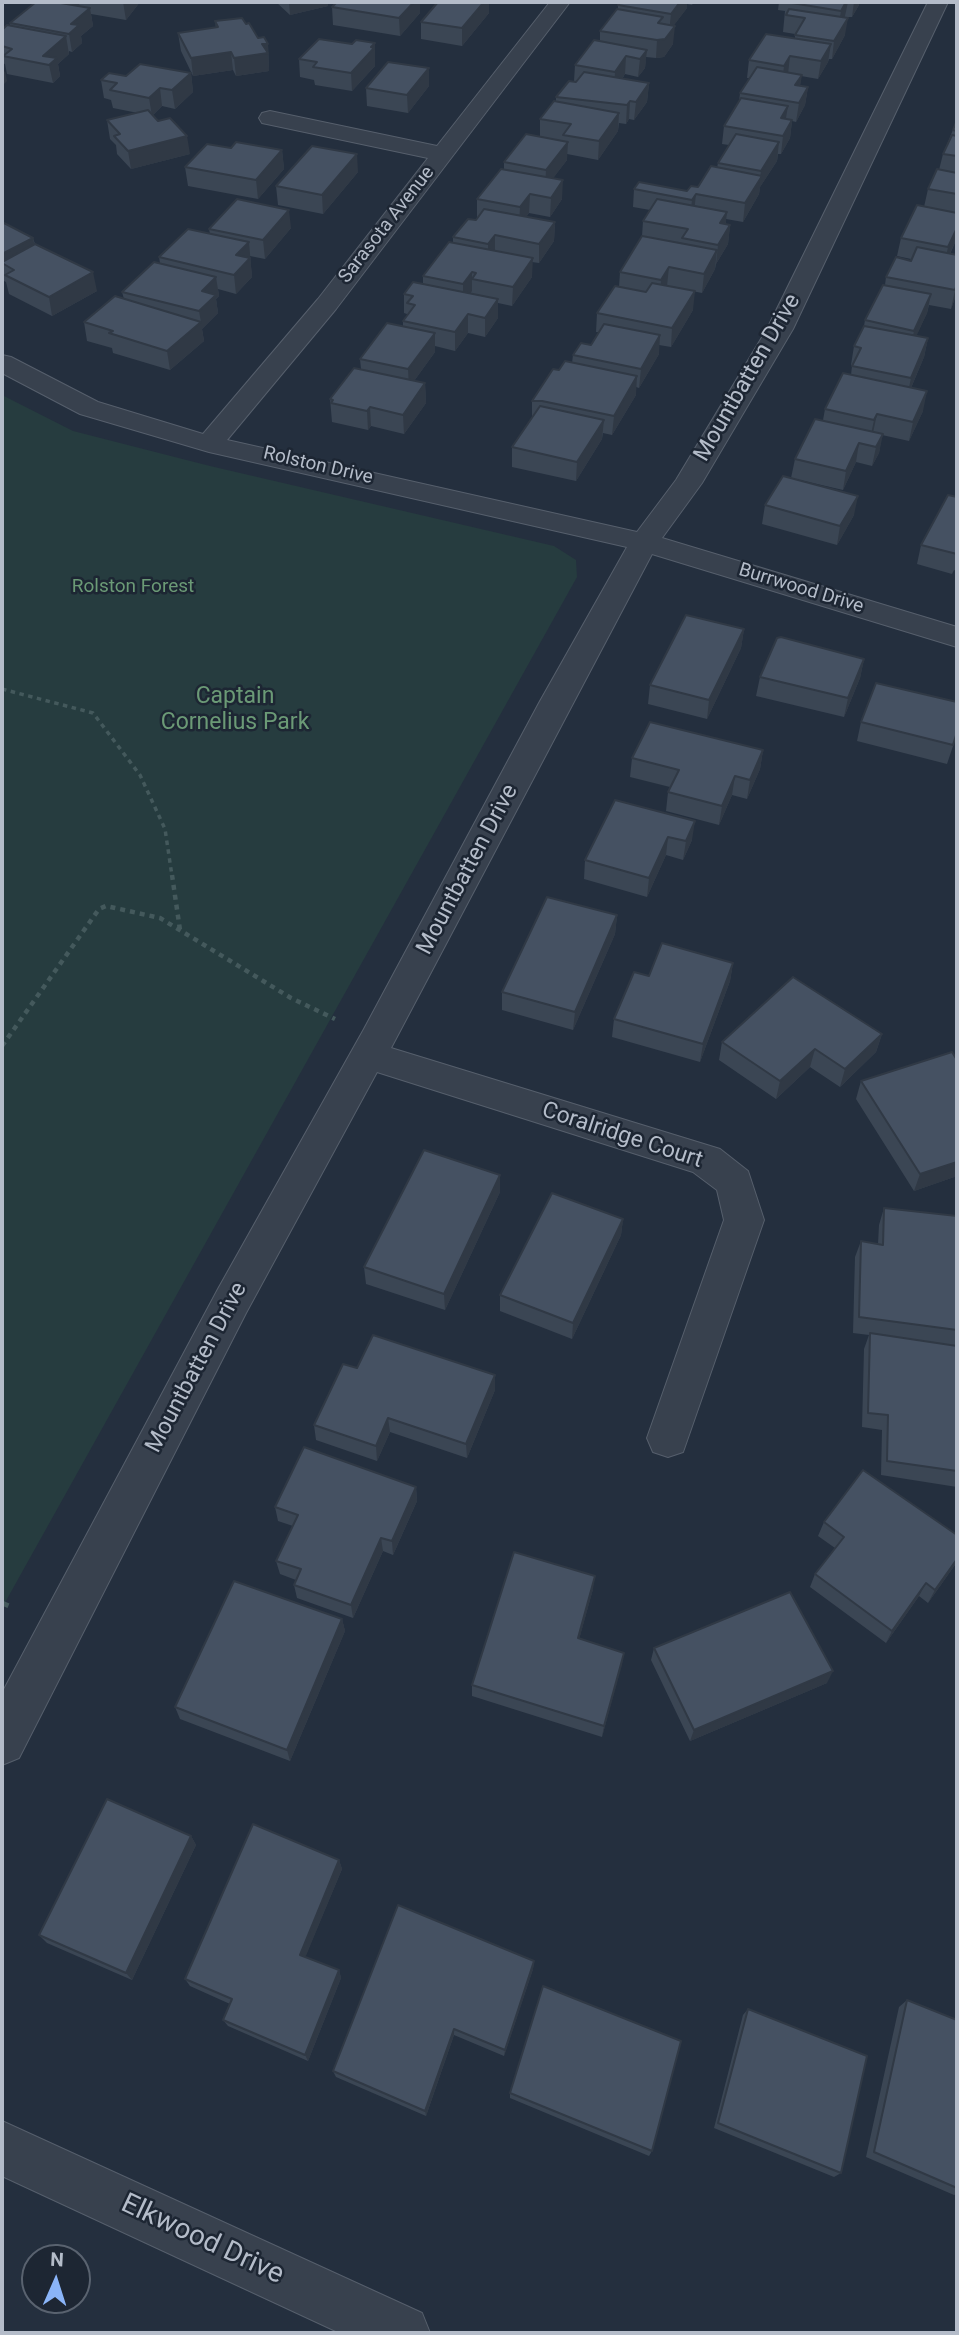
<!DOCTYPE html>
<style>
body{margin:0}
#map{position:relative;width:959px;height:2335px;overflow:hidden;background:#242f3e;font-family:Roboto,sans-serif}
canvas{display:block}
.frame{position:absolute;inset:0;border:4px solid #b4bcc9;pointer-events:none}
.north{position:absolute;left:21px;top:2244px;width:70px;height:70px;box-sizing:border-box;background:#1d2633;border:2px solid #59626f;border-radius:50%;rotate:3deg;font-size:19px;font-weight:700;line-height:28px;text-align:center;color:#b4bcc9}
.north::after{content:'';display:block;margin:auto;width:24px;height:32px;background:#8ab4f8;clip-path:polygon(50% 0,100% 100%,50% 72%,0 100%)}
</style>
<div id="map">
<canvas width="959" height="2335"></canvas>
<div class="frame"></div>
<div class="north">N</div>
</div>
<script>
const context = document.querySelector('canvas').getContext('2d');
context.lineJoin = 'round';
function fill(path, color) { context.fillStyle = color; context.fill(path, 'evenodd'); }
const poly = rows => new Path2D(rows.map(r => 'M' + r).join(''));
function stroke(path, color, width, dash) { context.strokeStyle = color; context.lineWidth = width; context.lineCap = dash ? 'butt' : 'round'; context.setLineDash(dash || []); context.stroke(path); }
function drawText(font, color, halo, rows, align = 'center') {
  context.font = font + ' Roboto,sans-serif'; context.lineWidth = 5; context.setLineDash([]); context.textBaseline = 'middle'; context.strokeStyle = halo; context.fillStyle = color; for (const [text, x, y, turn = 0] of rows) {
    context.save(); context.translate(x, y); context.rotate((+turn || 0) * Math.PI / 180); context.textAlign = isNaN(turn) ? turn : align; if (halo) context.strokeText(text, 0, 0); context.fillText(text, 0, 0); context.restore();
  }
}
fill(poly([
 [2,395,73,431,210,466,554,546,576,560,577,577,2,1608]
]), '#263c3f');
const minor = poly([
 [550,2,570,2,336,309,227,440,637,532,676,480,767,329,928,2,948,2,793,329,702,483,662,538,957,627,957,647,652,554,391,1048,720,1149,748,1171,764,1220,683,1452,668,1457,653,1452,647,1438,724,1220,717,1190,693,1172,377,1072,246,1313,19,1758,2,1765,2,1693,218,1289,364,1029,539,703,627,547,209,452,80,414,2,373,2,355,11,357,98,402,203,434,318,299,428,158,262,123,259,118,262,113,270,111,437,146,550,2],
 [2,2121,422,2313,430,2333,340,2333,2,2176,2,2121]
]);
stroke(minor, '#565f6c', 2);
stroke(poly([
 [2,689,93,713,140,775,165,829,172,876]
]), '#44595c', 3.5, [4.5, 4.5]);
stroke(poly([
 [172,875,180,930],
 [2,1046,99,909,106,906,160,918,291,998,335,1019]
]), '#44595c', 4.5, [5, 5]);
stroke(poly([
 [2,1603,14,1608]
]), '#44595c', 5, [7, 7]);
fill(minor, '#38414e');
fill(poly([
 [36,2,140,2,126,20,91,14,93,26,81,36,82,43,72,52,69,51,69,54,58,64,60,76,53,83,7,74,5,64,2,63,2,30,10,26,10,23],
 [276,2,328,2,328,6,290,15],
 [438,2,489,2,489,13,462,46,421,39,421,22],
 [621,2,694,2,692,5,687,4,687,8,673,26,673,44,664,57,656,58,646,57,645,68,638,77,625,74,622,79,649,83,647,102,634,120,629,119,626,124,619,123,618,131,598,160,567,154,567,160,553,178,562,199,550,217,529,213,526,217,555,222,554,241,539,263,532,262,532,277,512,306,498,303,498,318,485,337,468,333,455,351,435,346,435,352,414,381,425,383,426,403,404,434,371,426,368,430,332,422,330,399,361,369,360,359,403,326,403,321,407,315,407,314,404,313,404,294,423,284,423,276,453,242,453,237,477,218,477,199,504,169,504,162,540,137,540,119,556,101,556,97,574,81,575,65,600,41,600,31,618,9,618,5],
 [779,2,848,2,847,3,848,2,859,2,859,5,852,17,845,17,845,35,832,59,829,59,828,62,818,79,801,76,800,86,808,87,805,105,796,122,792,121,790,138,781,154,778,154,777,161,760,187,759,194,743,222,726,219,726,224,730,225,728,244,716,264,715,269,702,293,687,290,693,310,671,347,659,345,659,354,639,388,636,387,636,395,612,435,603,433,602,439,576,481,512,467,512,447,532,418,532,401,559,370,572,363,573,355,591,345,599,332,596,332,597,313,619,287,620,272,642,236,643,221,650,210,633,207,634,189,687,191,698,187,717,168,718,163,729,145,722,144,724,126,739,102,740,93,750,78,747,78,749,60,795,38,795,34,783,32,785,11,778,10],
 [332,7,420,13,400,36,333,25],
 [215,21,246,24,258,38,268,44,269,71,236,76,233,70,193,76,181,51,178,33,216,28],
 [375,43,375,66,352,91,315,85,314,80,300,77,299,59,352,44],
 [191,73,193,92,175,109,162,106,153,115,190,154,131,169,117,154,116,145,110,139,107,120,138,113,113,108,111,100,104,98,101,80,126,76],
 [429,86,408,113,367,106,366,88],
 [957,120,957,238,950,254,957,255,957,298,955,298,951,309,929,305,927,313,916,336,928,338,924,357,911,388,923,411,909,441,882,435,879,453,872,466,856,462,843,490,791,478,795,459,823,420,825,409,851,375,852,366,851,365,854,346,864,326,865,320,885,285,886,277,911,259,897,256,901,238,924,207,928,189,939,170,943,154],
 [231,148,282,150,284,169,258,199,188,186,185,167],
 [358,172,323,214,278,205,276,186],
 [2,222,33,238,35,244,97,291,52,316,9,294,6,282,4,281,3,275,2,275],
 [291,228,265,259,250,256,252,277,236,294,218,289,219,296,216,299,218,313,202,329,204,341,170,370,113,353,112,348,87,341,84,322,124,299,122,292,160,263,159,257,210,234,209,229],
 [957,497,957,571,954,570,952,574,917,564,921,545],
 [765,505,854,515,837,545,762,524],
 [744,629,741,648,707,719,648,704,650,685],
 [864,659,860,678,844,717,756,696,760,677],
 [957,702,957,734,947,764,857,741,861,722],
 [763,750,760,769,747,799,732,795,719,825,666,811,668,792,670,787,630,777,632,758],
 [615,800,692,840,683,860,666,855,647,897,584,879,585,860],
 [617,915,615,934,573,1030,502,1010,502,992],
 [733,963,730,981,700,1062,612,1037,614,1019,649,976],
 [882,1034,876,1052,840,1087,810,1067,776,1099,719,1060,722,1042],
 [861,1081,957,1176,914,1191,856,1099],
 [500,1175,500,1192,445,1310,366,1284,364,1267],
 [884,1208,957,1216,957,1487,881,1475,882,1430,862,1427,864,1349,869,1335,853,1333,855,1257,861,1241,878,1244,879,1225],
 [623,1219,621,1235,572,1339,500,1311,500,1295],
 [357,1368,495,1390,467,1458,390,1432,377,1461,316,1440,314,1425],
 [416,1487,417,1501,393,1555,383,1551,353,1618,297,1598,294,1585,296,1580,280,1574,276,1561,293,1526,278,1521,275,1507],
 [824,1522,957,1562,928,1603,919,1596,886,1643,810,1587,815,1574,835,1548,818,1536],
 [593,1589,579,1639,624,1653,602,1737,472,1696,472,1685],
 [342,1619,345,1631,290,1761,180,1719,175,1707],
 [654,1648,827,1683,690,1741,651,1660],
 [191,1836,196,1845,132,1980,47,1943,39,1935],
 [339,1860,342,1869,305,1957,339,1970,341,1978,308,2061,228,2026,223,2020,230,2004,190,1986,185,1979],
 [534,1961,533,1969,504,2056,454,2035,426,2116,336,2077,333,2071],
 [907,2000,957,2020,957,2194,954,2195,866,2157,899,2007],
 [748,2009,841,2173,834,2177,714,2128,743,2015],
 [510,2093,652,2151,649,2156,510,2098]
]), '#3b4654');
fill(poly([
 [71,2,79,2,80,12,73,18],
 [123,2,140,2,126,20],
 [289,2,328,2,328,6,290,15],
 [414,2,420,2,420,13,400,36,399,18],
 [484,2,489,2,489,13,462,46,462,28],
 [680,2,687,2,687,8,669,32,671,14],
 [846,2,848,2,845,16,838,29,841,11],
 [854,2,859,2,859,5,852,17],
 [90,8,93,26,81,36,82,43,72,52,69,34,71,24],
 [848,18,845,35,832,59,834,41],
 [675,26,673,44,664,57,656,58,657,40],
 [66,36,69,54,58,64,60,76,53,83,49,65,43,56],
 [375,43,375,66,352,91,351,73],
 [262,44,268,44,269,71,236,76,234,58],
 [831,44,828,62,818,79,821,61],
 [647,50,645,68,638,77,640,59],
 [231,52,233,70,193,76,191,58],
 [626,56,625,74,614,90,615,72],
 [790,56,788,74,782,84,784,66],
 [429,68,429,86,408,113,407,95],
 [5,71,7,81,2,86,2,74],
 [191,73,193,92,175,109,172,90],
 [802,75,799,93,793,103,795,85],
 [649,83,647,102,634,120,636,102],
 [808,87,805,105,796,122,799,103],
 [160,88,162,106,152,116,149,98],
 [630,101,629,119,626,124,627,105],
 [788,106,785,124,779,136,781,118],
 [619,113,618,131,598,160,599,141],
 [792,120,790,138,781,154,783,136],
 [187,136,190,154,131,169,128,151],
 [568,142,567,160,545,189,546,170],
 [779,142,777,161,760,187,759,194,743,222,745,203,760,178,761,171],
 [282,150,284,169,258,199,256,180],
 [357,154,358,172,323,214,322,195],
 [563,180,562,199,550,217,551,198],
 [530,194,529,213,519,226,520,207],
 [696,194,694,213,690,218,692,200],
 [289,210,291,228,265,259,263,240],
 [727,212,725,231,720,223],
 [555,222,554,241,539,263,539,244],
 [730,225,728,244,716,264,718,245],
 [957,228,957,238,944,266,948,247],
 [495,235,495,254,488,263,488,244],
 [33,238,37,257,2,263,2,254],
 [249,242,252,277,236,294,234,275,236,255],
 [717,250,715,269,702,293,704,274],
 [533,258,532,277,512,306,513,287],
 [669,267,667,286,660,299,661,280],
 [93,272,97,291,52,316,49,297],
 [472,272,472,291,463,303,463,284],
 [216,277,219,296,216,299,218,313,202,329,204,341,170,370,167,351,201,322,199,311,202,291],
 [957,284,955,298,951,309,955,290],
 [695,291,693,310,671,347,672,328],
 [931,294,927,313,910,350,914,331],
 [498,299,498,318,485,337,485,318],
 [468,314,468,333,455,351,455,332],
 [435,333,435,352,409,388,408,369],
 [660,335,659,354,639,388,641,369],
 [928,338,924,357,907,397,911,378],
 [637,376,636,395,612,435,614,416],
 [425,383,426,403,404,434,403,415],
 [927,391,923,411,909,441,913,422],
 [370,407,371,426,368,430,367,411],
 [877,414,873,433,870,439,874,420],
 [604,420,602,439,576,481,577,462],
 [883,434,879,453,872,466,876,447],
 [859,443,856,462,843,490,846,471],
 [858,496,854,515,837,545,840,526],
 [744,629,741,648,707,719,709,700],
 [864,659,860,678,844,717,848,698],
 [763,750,760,769,747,799,750,780],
 [735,776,732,795,719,825,722,806],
 [695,821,692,840,683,860,686,841],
 [668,837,666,855,647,897,649,878],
 [617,915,615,934,573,1030,575,1012],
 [733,963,730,981,700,1062,703,1044],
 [882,1034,876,1052,840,1087,845,1069],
 [815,1049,810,1067,776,1099,780,1081],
 [957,1162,957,1176,914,1191,920,1174],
 [500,1175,500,1192,445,1310,444,1294],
 [623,1219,621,1235,572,1339,573,1323],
 [495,1375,495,1390,467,1458,466,1444],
 [388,1418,390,1432,377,1461,376,1446],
 [416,1487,417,1501,393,1555,392,1541],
 [381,1538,383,1551,353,1618,351,1605],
 [957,1559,957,1562,928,1603,935,1590],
 [595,1576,593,1589,576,1651,578,1638],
 [926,1583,919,1596,886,1643,892,1631],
 [342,1619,345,1631,290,1761,287,1750],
 [624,1653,622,1665,602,1737,604,1726],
 [833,1671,827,1683,690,1741,694,1730],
 [191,1836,196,1845,132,1980,126,1973],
 [339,1860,342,1869,303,1963,300,1955],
 [534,1961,533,1969,504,2056,505,2050],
 [339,1970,341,1978,308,2061,305,2055],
 [454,2029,454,2035,426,2116,425,2111]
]), '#303945');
const building = poly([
 [36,2,55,2,90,8,71,24,79,25,69,34,10,23,36,2],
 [337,2,414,2,399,18,332,7,337,2],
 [438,2,484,2,462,28,421,22,438,2],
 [621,2,680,2,671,14,618,5,621,2],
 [786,2,846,2,841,11,786,2],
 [617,9,663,17,658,23,675,26,665,39,657,40,600,31,617,9],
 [789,9,848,18,834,41,795,35,805,18,786,15,789,9],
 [242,18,246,24,249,23,258,38,264,37,268,44,262,44,268,53,234,58,231,52,191,58,178,33,218,27,215,21,242,18],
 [7,25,66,36,43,56,57,58,49,65,3,56,12,49,2,46,2,30,7,25],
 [766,34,831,44,821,61,790,56,784,66,749,60,766,34],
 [319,39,352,44,356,40,375,43,371,47,374,48,351,73,313,67,317,62,299,59,319,39],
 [594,40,647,50,640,59,626,56,615,72,575,65,594,40],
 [388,62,429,68,407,95,366,88,388,62],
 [140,64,191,73,172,90,160,88,149,98,110,90,117,83,101,80,109,73,126,76,140,64],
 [757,67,802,75,795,85,808,87,799,103,740,93,757,67],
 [584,72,649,83,636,102,630,101,627,105,556,97,569,81,576,82,584,72],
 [741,98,788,106,781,118,792,120,783,136,724,126,741,98],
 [554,101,619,113,599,141,563,135,571,124,540,119,554,101],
 [148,110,158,121,170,118,187,136,128,151,114,136,120,134,107,120,148,110],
 [957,120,957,131,953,130,957,120],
 [526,134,568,142,546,170,504,162,526,134],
 [736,134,779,142,761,171,718,163,736,134],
 [952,135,957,136,957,156,943,154,952,135],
 [236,142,282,150,256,180,185,167,207,144,231,148,236,142],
 [312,146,357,154,322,195,276,186,312,146],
 [711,166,762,176,745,203,696,194,692,200,634,189,639,182,687,191,691,186,698,187,711,166],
 [501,169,563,180,551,198,530,194,520,207,477,199,501,169],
 [937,169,957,173,957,194,928,189,937,169],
 [237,199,289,210,263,240,209,229,237,199],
 [657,199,727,212,720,223,730,225,718,245,682,238,688,229,643,221,657,199],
 [917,205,957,213,957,228,948,247,901,238,917,205],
 [484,209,555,222,539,244,495,235,488,244,453,237,468,219,476,220,484,209],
 [2,222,33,238,2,254,2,222],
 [188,229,249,242,236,255,250,258,234,275,159,257,188,229],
 [642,236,717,250,704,274,669,267,661,280,620,272,642,236],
 [449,242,533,258,513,287,472,279,476,273,472,272,463,284,423,276,449,242],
 [35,244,93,272,49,297,5,275,14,270,2,263,2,262,35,244],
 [917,247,957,255,957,284,955,290,886,277,896,257,911,261,917,247],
 [154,262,216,277,202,291,216,295,199,311,122,292,154,262],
 [413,282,498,299,485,318,468,314,455,332,403,321,415,305,407,303,413,296,404,294,413,282],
 [652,283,695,291,672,328,597,313,615,286,646,292,652,283],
 [883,285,931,294,914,331,865,320,883,285],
 [115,296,201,322,167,351,109,333,113,331,84,322,115,296],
 [387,323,435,333,408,369,360,359,387,323],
 [604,324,660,335,641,369,573,355,581,343,591,345,604,324],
 [864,326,928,338,911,378,852,366,861,348,854,346,864,326],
 [565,361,637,376,614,416,542,401,532,401,553,369,559,370,565,361],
 [354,368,425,383,403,415,370,407,367,411,331,403,333,400,330,399,354,368],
 [843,373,927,391,913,422,877,414,874,420,825,409,843,373],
 [540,406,604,420,577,462,512,447,540,406],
 [815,419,883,434,876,447,859,443,846,471,795,459,815,419],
 [783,476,858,496,840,526,765,505,783,476],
 [948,495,957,497,957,554,921,545,948,495],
 [686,615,744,629,709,700,650,685,686,615],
 [781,637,864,659,848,698,760,677,777,638,781,637],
 [876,683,957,702,957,732,953,745,861,722,876,683],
 [650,722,763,750,750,780,735,776,722,806,668,792,679,770,632,758,650,722],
 [615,800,695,821,686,841,668,837,649,878,585,860,615,800],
 [547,897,617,915,575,1012,502,992,547,897],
 [662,943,733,963,703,1044,614,1019,634,972,649,976,662,943],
 [793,977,882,1034,845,1069,815,1049,780,1081,722,1042,793,977],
 [952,1052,957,1060,957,1162,920,1174,861,1081,952,1052],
 [424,1150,500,1175,444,1294,364,1267,424,1150],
 [552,1193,623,1219,573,1323,500,1295,552,1193],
 [884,1208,957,1216,957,1330,859,1317,861,1241,883,1245,884,1208],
 [870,1333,957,1346,957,1471,887,1461,888,1415,868,1413,870,1333],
 [373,1335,495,1375,466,1444,388,1418,376,1446,314,1425,343,1364,357,1368,373,1335],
 [304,1447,416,1487,392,1541,381,1538,351,1605,294,1585,301,1569,276,1561,298,1515,275,1507,304,1447],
 [863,1470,957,1535,957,1559,935,1590,926,1583,892,1631,815,1574,844,1537,824,1522,863,1470],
 [514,1552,595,1576,578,1638,624,1653,604,1726,472,1685,514,1552],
 [234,1581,342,1619,287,1750,175,1707,234,1581],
 [790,1592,833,1671,694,1730,654,1648,790,1592],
 [107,1799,191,1836,126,1973,39,1935,107,1799],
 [253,1824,339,1860,300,1955,339,1970,305,2055,223,2020,232,1999,185,1979,253,1824],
 [398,1905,534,1961,505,2050,454,2029,425,2111,333,2071,398,1905],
 [543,1986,681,2041,652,2151,510,2093,543,1986],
 [907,2000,957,2020,957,2188,874,2152,907,2000],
 [748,2009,867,2056,841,2173,718,2123,748,2009]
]);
fill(building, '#455162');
stroke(building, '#303945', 2);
drawText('19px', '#b4bcc9', '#1d2633', [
 ["Sarasota Avenue",387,225,-52],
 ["Rolston Drive",318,466,13],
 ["Burrwood Drive",801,589,17]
]);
drawText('19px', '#6b9a76', '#1d2633', [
 ["Rolston Forest",133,587]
]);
drawText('23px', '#b4bcc9', '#1d2633', [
 ["Mountbatten Drive",748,378,-60],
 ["Mountbatten Drive",468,870,-62],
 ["Coralridge Court",622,1136,18],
 ["Mountbatten Drive",197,1368,-62]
]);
drawText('23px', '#6b9a76', '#1d2633', [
 ["Captain",235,697],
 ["Cornelius Park",235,723]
]);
drawText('28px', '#b4bcc9', '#1d2633', [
 ["Elkwood Drive",202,2240,25]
]);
</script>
